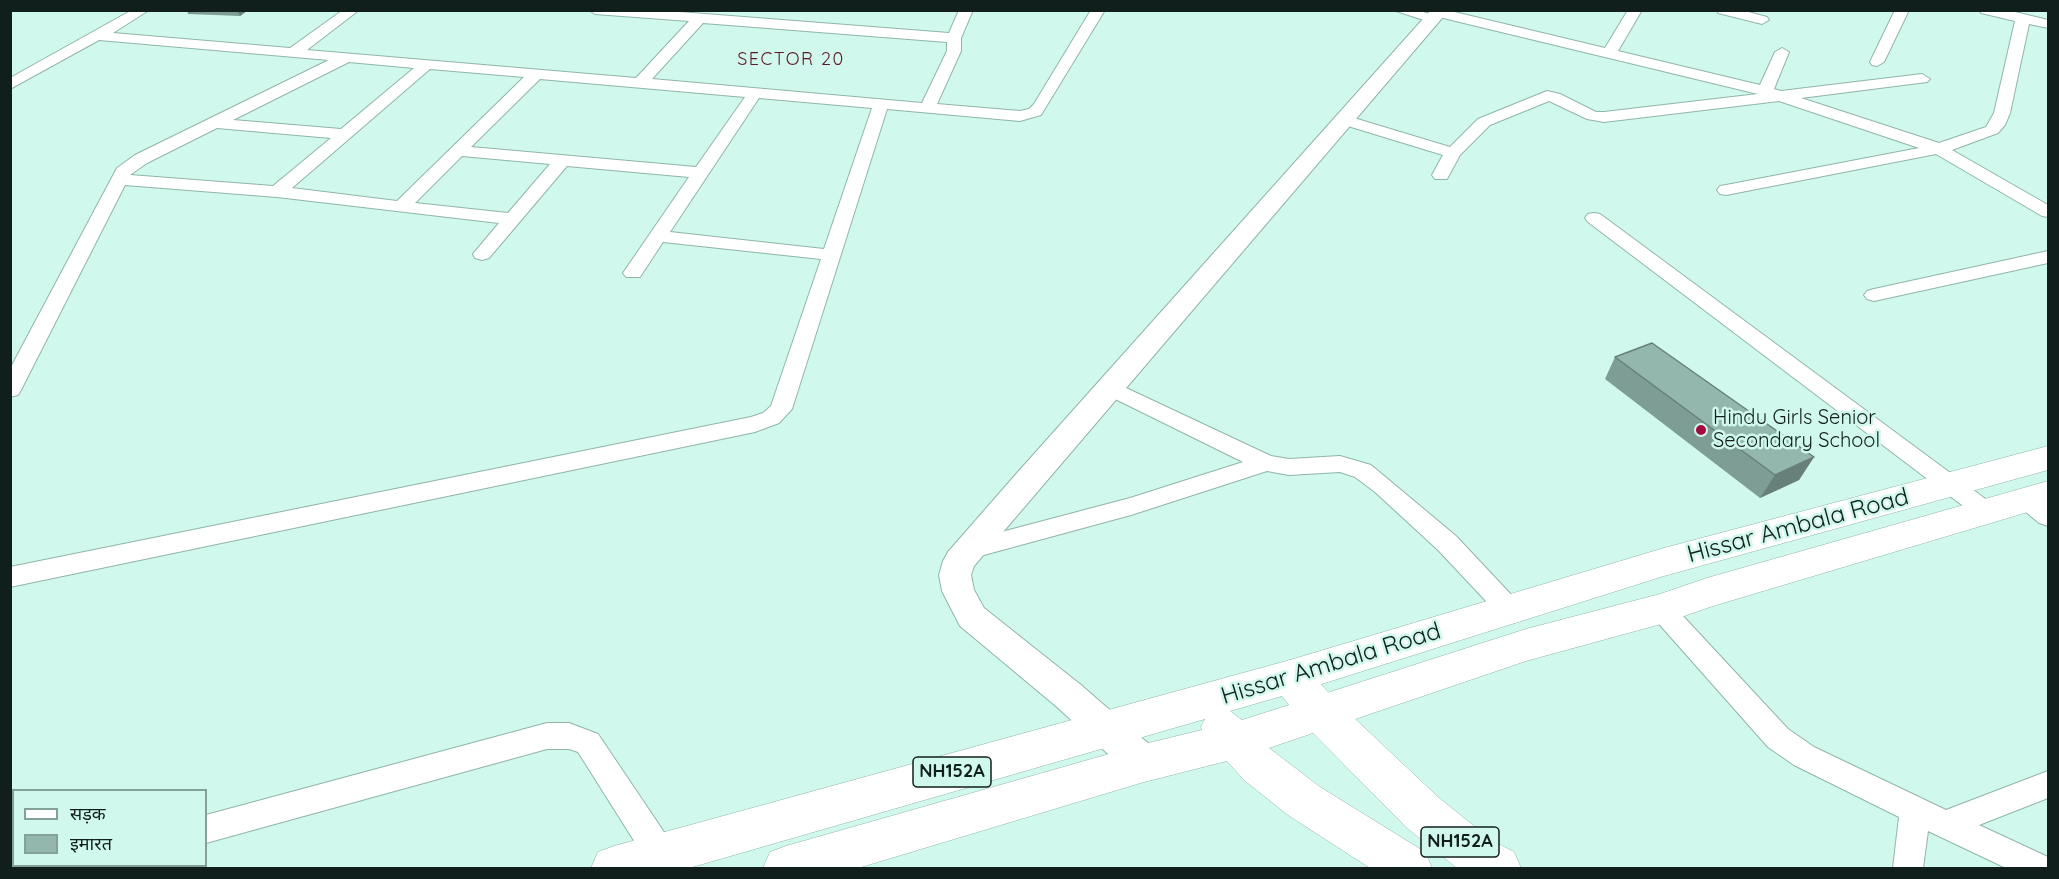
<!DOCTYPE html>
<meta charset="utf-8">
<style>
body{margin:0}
#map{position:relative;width:2059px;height:879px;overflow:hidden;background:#d1f8ed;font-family:Quicksand,"Noto Sans Devanagari",sans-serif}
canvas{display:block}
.frame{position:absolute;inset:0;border:12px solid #111f1c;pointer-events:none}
.legend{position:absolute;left:12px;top:789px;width:195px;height:78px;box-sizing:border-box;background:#d1f8ed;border:2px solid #84a199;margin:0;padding:8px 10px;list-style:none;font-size:18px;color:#111f1c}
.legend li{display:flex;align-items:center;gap:12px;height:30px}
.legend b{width:30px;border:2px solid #84a199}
</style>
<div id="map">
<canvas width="2059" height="879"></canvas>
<div class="frame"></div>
<ul class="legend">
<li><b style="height:8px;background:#fff"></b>सड़क</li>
<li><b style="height:16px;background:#93b7ad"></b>इमारत</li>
</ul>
</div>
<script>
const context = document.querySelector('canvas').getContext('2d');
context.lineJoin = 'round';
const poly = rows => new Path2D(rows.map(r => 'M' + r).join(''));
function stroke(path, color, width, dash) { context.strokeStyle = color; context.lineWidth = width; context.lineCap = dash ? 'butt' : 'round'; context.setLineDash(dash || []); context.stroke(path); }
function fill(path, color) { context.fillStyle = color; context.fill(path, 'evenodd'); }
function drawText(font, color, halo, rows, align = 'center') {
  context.font = font + ' Quicksand,sans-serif'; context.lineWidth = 5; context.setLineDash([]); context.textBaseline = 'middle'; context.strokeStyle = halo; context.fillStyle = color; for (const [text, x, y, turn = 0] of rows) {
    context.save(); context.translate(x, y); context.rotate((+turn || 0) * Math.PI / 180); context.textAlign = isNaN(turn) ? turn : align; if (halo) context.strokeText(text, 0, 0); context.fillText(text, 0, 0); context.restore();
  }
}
const minor = poly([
 [132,10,149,10,113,33,290,48,343,10,359,10,307,50,636,78,689,21,595,14,589,10,654,10,949,33,959,10,973,10,961,38,961,51,937,104,1020,111,1029,109,1034,104,1091,10,1105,10,1041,115,1020,121,887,109,792,409,779,423,755,432,10,587,10,567,751,417,763,413,771,406,821,259,663,242,640,277,626,277,623,273,689,177,567,166,489,258,482,260,475,258,473,254,499,223,277,197,125,185,21,390,18,395,10,397,10,369,117,168,135,155,329,60,99,40,10,89,10,78,132,10],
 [703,23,947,42,947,51,922,103,652,79,703,23],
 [349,62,414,68,341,129,233,120,349,62],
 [430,69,524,77,397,201,292,188,430,69],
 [540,79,745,97,696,167,471,147,540,79],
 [759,98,872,108,824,249,670,232,759,98],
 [217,128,331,138,273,186,130,175,147,163,217,128],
 [462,156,550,164,508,213,415,203,462,156],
 [1393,10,1417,10,1433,15,1434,10,1446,10,1605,48,1628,10,1642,10,1618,51,1760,85,1775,52,1782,48,1789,52,1774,89,1781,91,1922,74,1930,79,1927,82,1801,98,1939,143,1986,127,1994,113,2015,21,1981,13,1980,10,2007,10,2048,20,2048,28,2029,24,2010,113,2005,125,1998,133,1952,150,2048,205,2048,217,2042,216,1936,154,1726,195,1720,194,1717,190,1720,186,1726,185,1919,148,1779,101,1604,122,1587,119,1549,101,1490,125,1460,155,1447,179,1435,179,1432,175,1443,155,1338,123,1336,120,1344,115,1450,147,1478,119,1547,91,1560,94,1596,112,1604,112,1758,94,1439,17,1438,22,1433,23,1393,10],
 [1717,10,1741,10,1767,17,1769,20,1762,24,1718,13,1717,10],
 [1895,10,1909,10,1884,62,1877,66,1872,65,1870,62,1895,10],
 [1594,213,1600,214,1995,506,1999,512,1995,518,1987,521,1979,518,1588,222,1585,218,1588,214,1594,213],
 [2048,251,2048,263,1874,301,1867,299,1864,295,1867,291,1874,289,2048,251],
 [1109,380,1271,456,1289,459,1340,456,1371,465,1456,536,1518,602,1522,609,1518,616,1509,619,1500,616,1438,550,1375,492,1355,477,1340,472,1289,475,1267,471,1131,515,969,559,960,557,957,550,960,543,1130,498,1243,462,1101,392,1098,387,1101,382,1109,380],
 [2027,491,2035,494,2048,504,2048,526,2039,523,2019,506,2015,500,2019,494,2027,491],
 [1661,599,1670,602,1788,729,1814,747,1946,810,2048,771,2048,798,1979,825,2048,857,2048,868,2006,868,1928,831,1923,868,1893,868,1899,817,1794,765,1768,747,1652,616,1648,609,1652,602,1661,599],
 [547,723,569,723,598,734,672,844,677,855,672,866,664,868,650,866,578,752,569,749,547,749,206,843,206,815,547,723],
 [43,866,85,866,84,868,43,868,43,866]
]);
const tertiary = poly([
 [1431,10,1449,10,974,566,971,575,974,590,984,608,1081,685,1157,751,1162,763,1157,775,1144,780,1131,775,1057,707,960,626,942,591,939,575,943,561,948,552,1017,473,1431,10]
]);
const primary = poly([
 [2048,446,2048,470,1664,576,1290,694,1276,689,1270,677,1276,665,1290,660,1664,548,2048,446],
 [2048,481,2048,506,1713,606,1661,624,1526,661,1320,731,1305,726,1299,713,1305,700,1526,629,1660,594,1707,578,2048,481]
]);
const trunk = poly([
 [1290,660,1304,665,1335,700,1439,798,1493,841,1514,852,1521,868,1457,868,1407,828,1313,733,1269,748,1320,787,1425,852,1432,868,1370,868,1288,815,1244,780,1227,761,1144,782,858,868,763,868,770,852,786,846,1144,744,1202,730,1201,727,1205,719,689,868,591,868,598,852,614,846,1290,660],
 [1282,696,1289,705,1242,720,1230,711,1282,696]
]);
stroke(minor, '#90b5aa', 2);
stroke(tertiary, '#90b5aa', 2);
stroke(primary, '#90b5aa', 1);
stroke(trunk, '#90b5aa', 1);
fill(minor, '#fff');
fill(tertiary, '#fff');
fill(primary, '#fff');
fill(trunk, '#fff');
fill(poly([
 [187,10,248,10,240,16,188,14],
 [1615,357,1814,457,1799,480,1760,498,1605,379]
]), '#7e9d95');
fill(poly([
 [237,10,248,10,240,16],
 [1814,457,1799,480,1760,498,1775,475]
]), '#678079');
const building = poly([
 [1652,343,1814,457,1775,475,1615,357,1652,343]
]);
fill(building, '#93b7ad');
stroke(building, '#678079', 1.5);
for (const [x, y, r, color] of [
 [1701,430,6,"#a50a3f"]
]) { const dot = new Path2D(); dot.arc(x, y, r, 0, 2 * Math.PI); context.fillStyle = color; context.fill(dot); stroke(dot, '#d1f8ed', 2); }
context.letterSpacing = '1.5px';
drawText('18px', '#5e1929', '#d1f8ed', [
 ["SECTOR 20",791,60]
]);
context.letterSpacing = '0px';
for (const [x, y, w] of [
 [952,772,78],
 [1460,842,78]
]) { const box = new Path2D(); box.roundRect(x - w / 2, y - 15, w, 30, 4.5); context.fillStyle = '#d1f8ed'; context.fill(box); stroke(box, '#111f1c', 1.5); }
drawText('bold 18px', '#111f1c', null, [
 ["NH152A",952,772],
 ["NH152A",1460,842]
]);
drawText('20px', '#111f1c', '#d1f8ed', [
 ["Hindu Girls Senior",1713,418],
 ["Secondary School",1713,441]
], 'left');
drawText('24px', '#111f1c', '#d1f8ed', [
 ["Hissar Ambala Road",1798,526,-15],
 ["Hissar Ambala Road",1331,664,-17]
]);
</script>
